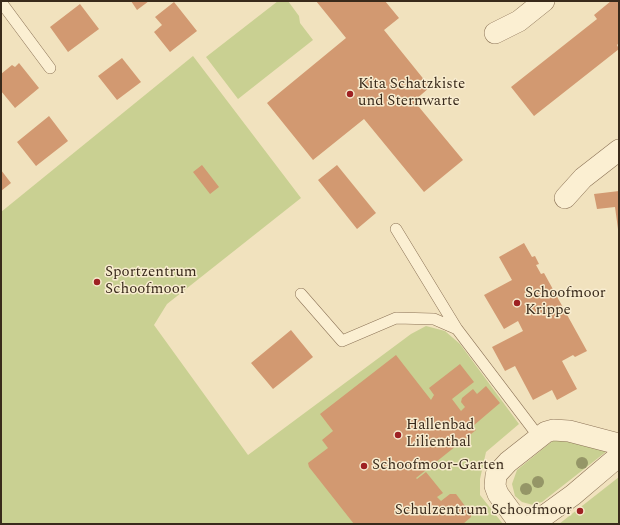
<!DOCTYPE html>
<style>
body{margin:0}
#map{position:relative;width:620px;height:525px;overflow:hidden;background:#f1e2be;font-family:Spectral,serif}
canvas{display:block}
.frame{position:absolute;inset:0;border:2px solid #392a1b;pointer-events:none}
</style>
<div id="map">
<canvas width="620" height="525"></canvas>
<div class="frame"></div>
</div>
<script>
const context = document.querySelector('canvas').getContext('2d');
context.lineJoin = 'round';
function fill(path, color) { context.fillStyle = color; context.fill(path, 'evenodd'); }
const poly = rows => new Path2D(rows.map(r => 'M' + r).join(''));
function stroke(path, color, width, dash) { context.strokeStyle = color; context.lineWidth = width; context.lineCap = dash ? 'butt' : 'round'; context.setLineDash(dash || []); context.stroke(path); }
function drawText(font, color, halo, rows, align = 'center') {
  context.font = font + ' Spectral,serif'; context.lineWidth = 3; context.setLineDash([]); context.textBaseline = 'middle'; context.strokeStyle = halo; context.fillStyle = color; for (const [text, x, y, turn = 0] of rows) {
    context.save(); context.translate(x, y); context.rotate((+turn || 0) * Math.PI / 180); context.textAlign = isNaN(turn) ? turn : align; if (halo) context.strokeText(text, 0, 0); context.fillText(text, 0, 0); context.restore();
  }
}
fill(poly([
 [278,1,288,1,299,16,300,23,313,40,238,99,206,57],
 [193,56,301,198,167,304,154,325,248,455,411,334,426,326,445,331,460,344,519,424,486,452,480,479,480,495,503,524,1,524,1,212],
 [564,438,607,451,542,502,533,505,522,502,515,496,512,484,517,470,550,443,556,439],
 [619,477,619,524,559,524]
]), '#c9d092');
fill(poly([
 [131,1,149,1,137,10],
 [316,1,385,1,399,18,384,30,430,87,414,101,463,160,424,192,364,119,313,160,267,103,346,38],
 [611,1,619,1,619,43,617,45,619,49,534,116,511,87,597,19,594,15],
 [174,2,197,31,170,52,154,32,162,25,155,17],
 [80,4,99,29,68,52,50,27],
 [122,58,141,82,117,100,98,76],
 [19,63,39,88,15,108,1,91,1,74,12,65,15,67],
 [49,116,68,141,36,166,17,142],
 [202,165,219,187,210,194,193,172],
 [337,165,376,213,357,229,318,180],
 [1,170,11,183,1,191],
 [619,191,619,229,618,229,615,207,597,209,594,194],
 [524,243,532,257,535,256,539,264,536,265,541,274,544,273,587,351,575,357,573,355,562,361,577,389,557,400,552,390,533,400,515,366,505,371,492,347,523,331,518,321,504,329,484,295,512,280,499,257],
 [291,330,313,357,273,389,251,363],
 [396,355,431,400,434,395,429,388,460,364,474,382,452,399,461,411,465,407,461,402,462,398,473,389,477,394,486,386,500,403,473,426,476,430,416,478,417,479,426,472,443,493,437,497,441,501,450,494,456,494,471,514,471,517,463,524,354,524,309,467,308,463,328,448,322,440,333,431,320,414]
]), '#d29971');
const lane = poly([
 [1,2,50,68],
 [396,229,457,329],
 [301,294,342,341,396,318,434,319,457,329,539,437]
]);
const street = poly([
 [495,33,519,21,544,1],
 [565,198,583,178,619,150],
 [520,524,498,494,495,486,496,475,508,462,546,432,553,430,569,431,619,444],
 [533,524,573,495,619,456]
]);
stroke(lane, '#8b7256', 12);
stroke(street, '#8b7256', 22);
stroke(lane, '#fbefd2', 11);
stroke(street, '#fbefd2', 21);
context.fillStyle = '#959667';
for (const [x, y] of [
 [582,463],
 [538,482],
 [526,489]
]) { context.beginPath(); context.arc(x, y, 6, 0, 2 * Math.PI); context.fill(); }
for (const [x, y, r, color] of [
 [350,94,4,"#9e2123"],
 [97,282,4,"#9e2123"],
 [517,303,4,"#9e2123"],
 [398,435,4,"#9e2123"],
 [364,466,4,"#9e2123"],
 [580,511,4,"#9e2123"]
]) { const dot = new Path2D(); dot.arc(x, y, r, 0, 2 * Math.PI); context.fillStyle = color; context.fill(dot); stroke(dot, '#f8eccf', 1.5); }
drawText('15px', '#392a1b', '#f8eccf', [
 ["Kita Schatzkiste",358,85],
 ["und Sternwarte",358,102],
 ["Sportzentrum",105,273],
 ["Schoofmoor",105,290],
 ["Schoofmoor",525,294],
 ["Krippe",525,311],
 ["Hallenbad",406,426],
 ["Lilienthal",406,443],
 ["Schoofmoor-Garten",372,466],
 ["Schulzentrum Schoofmoor",572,511,"right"]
], 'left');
</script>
